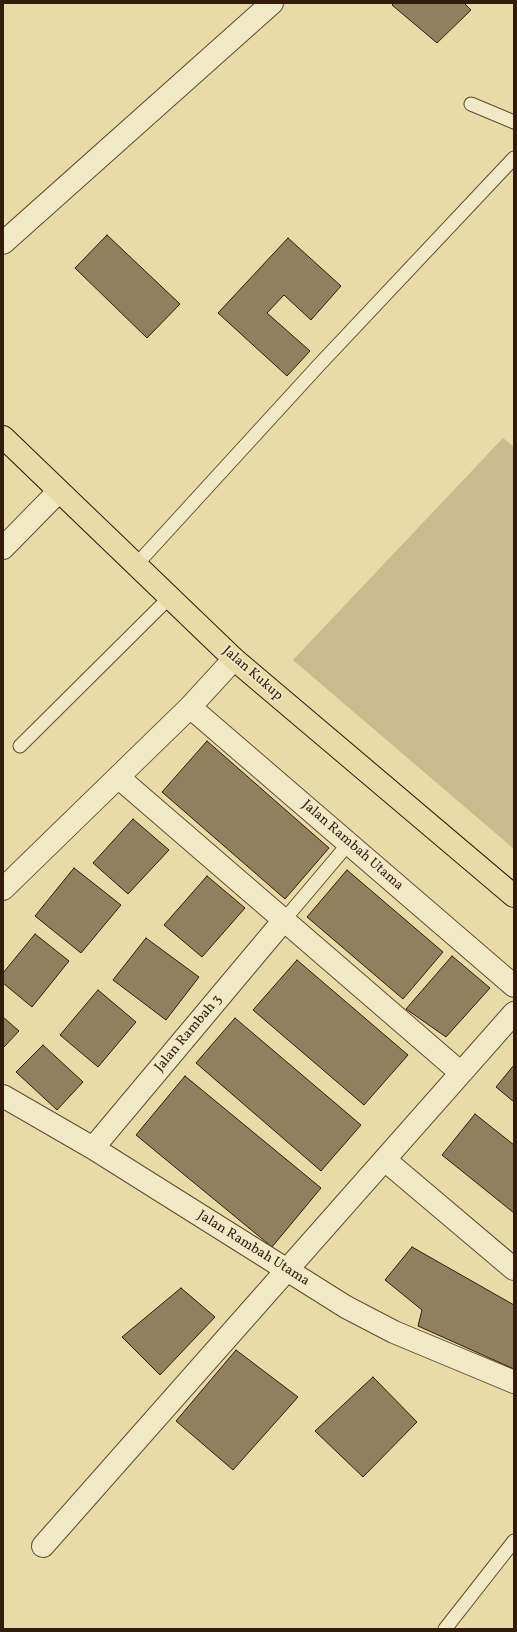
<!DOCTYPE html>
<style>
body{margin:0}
#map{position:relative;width:517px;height:1632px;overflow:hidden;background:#e9dba7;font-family:Vollkorn,serif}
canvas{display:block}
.frame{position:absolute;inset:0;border:4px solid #331b0c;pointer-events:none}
</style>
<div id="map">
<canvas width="517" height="1632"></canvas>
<div class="frame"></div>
</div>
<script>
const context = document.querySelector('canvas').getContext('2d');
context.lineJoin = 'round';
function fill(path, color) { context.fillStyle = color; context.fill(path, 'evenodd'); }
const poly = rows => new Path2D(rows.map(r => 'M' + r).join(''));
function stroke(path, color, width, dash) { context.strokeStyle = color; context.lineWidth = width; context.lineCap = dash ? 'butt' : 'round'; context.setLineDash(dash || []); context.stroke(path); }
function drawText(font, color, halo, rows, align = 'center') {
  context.font = font + ' Vollkorn,serif'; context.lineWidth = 3.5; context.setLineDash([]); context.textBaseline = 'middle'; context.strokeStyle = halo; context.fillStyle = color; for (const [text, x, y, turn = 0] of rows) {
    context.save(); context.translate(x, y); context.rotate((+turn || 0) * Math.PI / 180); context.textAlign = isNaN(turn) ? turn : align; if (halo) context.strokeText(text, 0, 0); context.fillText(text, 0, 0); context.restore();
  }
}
fill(poly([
 [503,438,514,447,514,849,293,660]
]), '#caba8d');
const building = poly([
 [394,3,464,3,471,10,437,43,392,5,394,3],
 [107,235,180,304,147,338,75,268,107,235],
 [288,238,341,286,311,320,284,295,267,313,310,351,287,376,218,313,288,238],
 [207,741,329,848,285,899,162,792,207,741],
 [133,819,169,850,128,894,93,863,133,819],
 [74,868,121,905,81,953,35,916,74,868],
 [347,870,443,952,403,999,307,917,347,870],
 [207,876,245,908,202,957,164,925,207,876],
 [35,934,69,961,32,1007,3,983,3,973,35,934],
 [146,938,199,977,166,1020,113,980,146,938],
 [452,956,490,988,446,1037,406,1009,452,956],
 [297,960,408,1055,364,1105,253,1010,297,960],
 [98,990,136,1022,98,1067,60,1035,98,990],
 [3,1017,19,1031,3,1048,3,1017],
 [235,1018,361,1125,321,1171,196,1063,235,1018],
 [43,1045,83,1082,57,1110,16,1072,43,1045],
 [514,1065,514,1102,496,1087,514,1065],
 [185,1076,321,1188,272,1247,136,1135,185,1076],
 [475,1114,514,1145,514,1213,442,1155,475,1114],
 [412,1247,514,1305,514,1369,418,1326,422,1310,385,1280,412,1247],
 [181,1288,215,1317,160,1375,122,1337,181,1288],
 [236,1350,298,1397,233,1470,176,1421,236,1350],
 [373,1377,417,1422,363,1477,315,1431,373,1377]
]);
fill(building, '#927f5d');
stroke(building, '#331b0c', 1);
const service = poly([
 [471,104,514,122],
 [136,565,319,365,514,158],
 [20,746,169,598],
 [284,920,349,843],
 [445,1629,514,1541]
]);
const minor = poly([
 [3,243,272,3],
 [3,548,58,492],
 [190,707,514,986],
 [118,777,461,1073],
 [3,889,190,707,234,659],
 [3,1096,93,1148,346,1307,394,1332,514,1382],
 [93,1148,284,920],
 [385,1160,514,1269],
 [43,1546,514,1013]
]);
const primary = poly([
 [3,437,234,659,514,896]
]);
stroke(service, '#604b33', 15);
stroke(minor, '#604b33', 24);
stroke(primary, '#331b0c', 24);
stroke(service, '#f1e8c6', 13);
stroke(minor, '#f1e8c6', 22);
stroke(primary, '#e9dba7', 22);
drawText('14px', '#331b0c', '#f1e8c6', [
 ["Jalan Kukup",252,674,41],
 ["Jalan Rambah Utama",352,846,41],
 ["Jalan Rambah 3",189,1034,-50],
 ["Jalan Rambah Utama",253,1249,32]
]);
</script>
